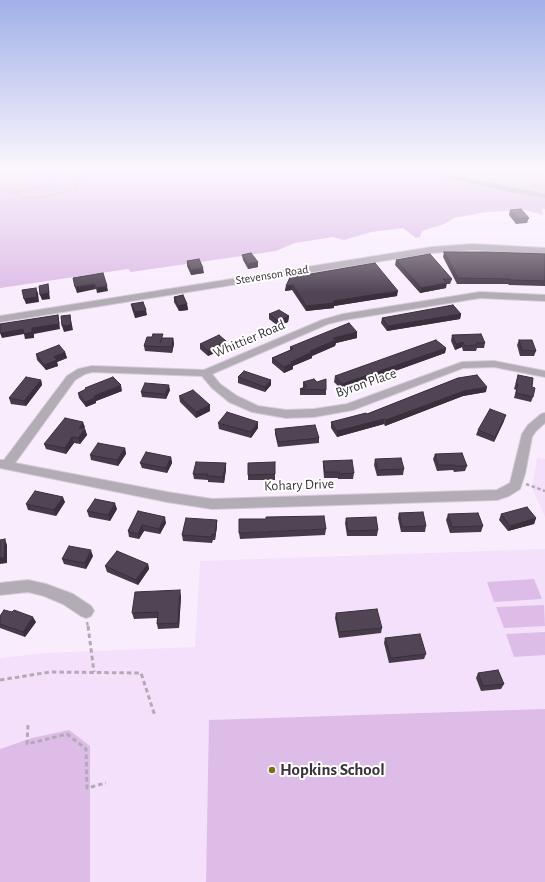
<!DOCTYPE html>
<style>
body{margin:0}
canvas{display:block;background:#f9edfd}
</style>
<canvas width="545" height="882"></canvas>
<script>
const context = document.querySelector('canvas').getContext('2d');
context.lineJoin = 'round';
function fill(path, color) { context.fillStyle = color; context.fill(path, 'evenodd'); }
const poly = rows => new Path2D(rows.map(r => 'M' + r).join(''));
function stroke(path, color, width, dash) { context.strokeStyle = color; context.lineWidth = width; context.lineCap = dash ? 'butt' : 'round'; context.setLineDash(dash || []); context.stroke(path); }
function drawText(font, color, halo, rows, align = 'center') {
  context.font = font + ' "Alegreya Sans",sans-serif'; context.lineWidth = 4; context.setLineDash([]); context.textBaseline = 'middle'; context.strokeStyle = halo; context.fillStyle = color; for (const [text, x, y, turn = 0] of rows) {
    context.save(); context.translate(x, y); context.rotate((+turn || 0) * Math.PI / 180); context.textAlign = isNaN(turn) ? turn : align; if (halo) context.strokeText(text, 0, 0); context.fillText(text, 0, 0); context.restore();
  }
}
fill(poly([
 [537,458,545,459,545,517,532,488],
 [545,549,545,882,0,882,0,658,45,653,195,647,200,561]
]), '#f4e0fa');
fill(poly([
 [0,169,545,169,545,209,542,209,543,215,526,210,486,212,454,218,444,224,422,231,420,237,416,238,403,228,371,232,344,240,333,237,295,243,276,251,131,272,128,269,0,288],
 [534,579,542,599,494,602,487,582],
 [544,605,545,626,504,628,496,607],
 [545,632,545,655,514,657,506,634],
 [545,709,545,882,206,882,209,720],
 [69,730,90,746,90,882,0,882,0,749,32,738]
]), '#ddbde7');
const minor = poly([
 [431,169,440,169,452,175,545,194,545,198,514,193,448,178,431,169],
 [473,244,545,248,545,254,473,250,432,253,0,322,0,316,432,247,473,244],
 [480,292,545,295,545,301,480,298,344,320,328,324,212,374,220,384,237,396,258,406,286,410,314,409,347,404,462,362,494,361,545,371,545,377,494,367,463,368,353,410,314,417,286,418,252,412,229,402,212,388,202,376,92,372,85,374,75,380,15,463,167,492,212,499,497,490,510,483,522,434,528,425,541,414,545,413,545,423,536,431,532,437,525,474,520,489,509,496,497,500,212,509,167,502,0,468,0,460,4,460,67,376,78,369,92,366,204,370,322,320,343,314,480,292],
 [28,580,46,584,73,594,91,606,94,611,91,616,86,618,81,616,63,604,44,596,28,592,0,595,0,583,28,580]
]);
stroke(minor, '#d6cbda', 2);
stroke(poly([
 [0,190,14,192,23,198,45,197,75,189,78,179,81,177,109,169],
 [16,192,52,184]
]), '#b3aab6', 1.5, [2, 1.5]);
stroke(poly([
 [526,484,545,491],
 [87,622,88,627]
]), '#b3aab6', 2.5, [3.5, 2.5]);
stroke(poly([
 [88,626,94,672],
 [0,680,50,672,141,673,155,716],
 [28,725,27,744,67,734,86,749,87,788,106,783]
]), '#b3aab6', 3, [4.5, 3]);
fill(minor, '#b2acb4');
fill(poly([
 [510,210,529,218,527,223,516,224,509,215],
 [444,252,545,254,545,286,509,285,508,284,457,284,443,257],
 [242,255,258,262,258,267,248,269,243,260],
 [396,260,452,279,450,284,446,284,446,288,420,293,395,265],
 [187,261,204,273,191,275,187,266],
 [291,275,397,296,334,306,334,308,306,311,292,290,285,291,286,286],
 [174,297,187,304,188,310,179,311,174,302],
 [131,304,147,315,135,318,132,309],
 [269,314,289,316,288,322,278,326,269,319],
 [461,314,460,319,387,331,381,323,382,318],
 [357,332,357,338,336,343,335,346,312,356,312,358,293,366,293,369,284,373,272,363,272,358,290,350,290,347],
 [452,335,485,343,484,348,477,348,476,351,463,351,462,347,455,350,451,341],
 [173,338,174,344,172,353,145,351,144,346],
 [519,340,536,351,534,356,520,356,517,345],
 [226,341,227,347,217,351,217,352,208,356,200,349,200,344],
 [446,348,445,353,342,390,334,382,335,376],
 [65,352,67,358,57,362,58,366,46,370,37,360,36,354],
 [518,375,532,387,533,397,531,402,514,398,516,390,514,389],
 [238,377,271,380,271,385,265,392,238,383],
 [458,378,486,392,463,396,385,426,384,424,337,437,331,428,331,422,367,414],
 [41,380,42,385,26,406,11,404,9,398],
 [303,382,317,382,326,390,326,395,300,395,300,389,303,388],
 [85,388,122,391,96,401,96,403,86,407,79,398,78,393,86,390],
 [170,390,166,399,142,397,141,392],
 [179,396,210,405,210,411,196,418,180,402],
 [504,421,494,442,476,435,478,430],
 [218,423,258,428,251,438,219,429],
 [85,427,84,429,85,429,87,435,80,444,74,443,66,454,46,449,44,444],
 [275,429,319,438,319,443,278,447,275,434],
 [125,448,126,454,118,466,91,460,90,455],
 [435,454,467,466,465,471,454,472,453,470,437,471,433,459],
 [171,457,172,463,167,473,142,468,140,463],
 [375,459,404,469,403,475,377,476,374,465],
 [323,461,354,473,353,479,338,479,338,478,324,478,323,466],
 [226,463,226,469,224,483,208,482,208,480,194,479,193,474],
 [248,463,275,474,275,480,248,480],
 [65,502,56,516,28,510,26,504],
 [117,509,110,521,89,517,87,511],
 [138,511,166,523,160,534,144,531,139,539,129,537,128,531],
 [399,513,426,526,425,532,401,532,398,518],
 [448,514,483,526,481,532,450,533,446,520],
 [501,514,536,518,534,524,508,531,499,520],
 [346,518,378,530,377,536,347,536,345,523],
 [217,520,217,526,215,540,213,540,212,543,183,541,182,535],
 [326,529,325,535,240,539,239,533],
 [93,556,86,569,64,564,62,559],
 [148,564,149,569,138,585,107,572,105,566],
 [181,596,179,628,158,629,157,624,157,618,134,619,132,613],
 [336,613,382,628,381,633,339,638,335,618],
 [0,616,36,622,25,637,0,628],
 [385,638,426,654,424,659,389,663,384,643],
 [478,673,504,684,501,689,481,691,476,678]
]), '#463b49');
fill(poly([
 [258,262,258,267,248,269,248,264],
 [203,268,204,273,191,275,191,270],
 [447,283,446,288,420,293,421,288],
 [48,284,50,299,42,300,40,295],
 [95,284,96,289,77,293,75,287],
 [293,285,292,290,285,291,286,286],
 [107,286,108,291,97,293,96,288],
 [36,288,38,293,39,302,26,304,24,299],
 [398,291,397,296,334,306,334,308,306,311,306,306],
 [187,304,188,310,179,311,178,306],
 [146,310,147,315,135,318,135,312],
 [461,314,460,319,387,331,388,326],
 [58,315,59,321,60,329,34,334,34,338,25,339,24,334,2,338,0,333,23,329,32,328],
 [70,315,73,330,64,332,62,326],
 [289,316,288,322,278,326,278,321],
 [357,332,357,338,336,343,335,346,312,356,312,358,293,366,293,369,284,373,284,367,291,362,333,338],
 [173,338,174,344,172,353,172,347],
 [226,341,227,347,217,351,217,352,208,356,208,351,216,346],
 [463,342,462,347,455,350,456,344],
 [446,348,445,353,342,390,342,384],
 [65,352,67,358,57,362,58,366,46,370,44,365,54,357],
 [41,380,42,385,26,406,24,401],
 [271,380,271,385,265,392,265,387],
 [121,385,122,391,96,401,96,403,86,407,85,402,94,396],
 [169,385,170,390,166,399,165,394],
 [487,387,486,392,463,396,385,426,386,420,464,391],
 [210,405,210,411,196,418,196,412],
 [506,415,504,421,494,442,495,437],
 [384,419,384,424,337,437,337,431],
 [83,422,85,427,80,433,79,428],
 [258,422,258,428,251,438,251,432],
 [85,429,87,435,80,444,78,438],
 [72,437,74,443,66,454,65,448],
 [125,448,126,454,118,466,117,460],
 [171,457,172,463,167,473,166,468],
 [226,463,226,469,224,483,223,477],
 [63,497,65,502,56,516,54,510],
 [115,503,117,509,110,521,108,515],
 [165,517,166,523,160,534,159,529],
 [536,518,534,524,508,531,510,526],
 [217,520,217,526,215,540,215,535],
 [142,525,144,531,139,539,138,534],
 [5,539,7,545,7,563,0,564,0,558],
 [91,550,93,556,86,569,85,563],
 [148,564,149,569,138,585,136,580],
 [180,590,181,596,179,628,178,623],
 [33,617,36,622,25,637,23,632]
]), '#39303c');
const building = poly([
 [521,209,529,218,517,219,510,210,521,209],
 [444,252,486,252,545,254,545,281,510,280,510,279,458,278,444,252],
 [251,253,258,262,248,264,242,255,251,253],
 [430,254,452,279,443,279,447,283,421,288,396,260,430,254],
 [199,259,203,268,191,270,187,261,199,259],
 [375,263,398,291,333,301,334,303,306,306,293,285,286,286,291,275,299,276,375,263],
 [103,273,107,286,96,288,95,284,75,287,73,278,103,273],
 [48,284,49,293,40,295,39,286,48,284],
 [36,288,37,297,24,299,22,290,36,288],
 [183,295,187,304,178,306,174,297,183,295],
 [143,302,146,310,135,312,131,304,143,302],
 [453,305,461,314,388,326,382,318,453,305],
 [279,310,289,316,278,321,269,314,279,310],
 [58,315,59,324,32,328,32,332,24,334,23,329,0,333,0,324,58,315],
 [70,315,71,325,62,326,61,316,70,315],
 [349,323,357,332,333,338,336,340,310,351,312,352,291,362,293,363,284,367,272,358,293,349,290,347,349,323],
 [153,334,163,334,160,343,162,338,173,338,172,347,144,346,147,337,152,337,153,334],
 [481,334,485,343,476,343,477,345,465,346,463,342,456,344,452,335,481,334],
 [219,335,226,341,216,346,217,347,208,351,200,344,219,335],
 [436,340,446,348,342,384,335,376,436,340],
 [519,340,532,340,536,351,522,350,519,340],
 [59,345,65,352,54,357,57,360,44,365,36,354,59,345],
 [244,371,271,380,265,387,238,377,244,371],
 [477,375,487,387,464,391,386,420,384,419,337,431,331,422,366,413,367,414,458,378,477,375],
 [518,375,533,378,532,387,535,388,533,397,516,393,518,384,516,384,518,375],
 [26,377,41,380,24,401,9,398,26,377],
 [113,377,121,385,94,396,95,398,85,402,78,393,86,389,85,388,113,377],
 [314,379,317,382,326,379,326,390,300,389,307,386,303,382,314,379],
 [145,383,169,385,165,394,141,392,145,383],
 [193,390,210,405,196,412,179,396,193,390],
 [490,409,506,415,495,437,478,430,490,409],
 [227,412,258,422,251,432,218,423,227,412],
 [65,418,83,422,79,428,85,429,78,438,72,437,65,448,44,444,65,418],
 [315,425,319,438,278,442,275,429,315,425],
 [98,443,125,448,117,460,90,455,98,443],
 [146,452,171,457,166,468,140,463,146,452],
 [462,453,467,466,455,466,455,465,438,465,435,454,462,453],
 [401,458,404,469,378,470,375,459,401,458],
 [352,460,354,473,339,474,339,472,325,472,323,461,352,460],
 [196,462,226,463,223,477,207,476,208,474,193,474,196,462],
 [275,462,275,474,248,475,248,463,275,462],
 [35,491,63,497,54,510,26,504,35,491],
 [95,499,115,503,108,515,87,511,95,499],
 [527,507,536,518,510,526,501,514,527,507],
 [138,511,165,517,159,529,142,525,138,534,128,531,138,511],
 [423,512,426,526,402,527,399,513,423,512],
 [478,513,483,526,452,527,448,514,478,513],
 [324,516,326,529,239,533,239,519,266,519,266,517,324,516],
 [376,517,378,530,348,531,346,518,376,517],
 [186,518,217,520,215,535,212,534,212,537,182,535,186,518],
 [5,539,4,558,0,558,0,540,5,539],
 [69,546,91,550,85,563,62,559,69,546],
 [117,551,148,564,136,580,105,566,117,551],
 [180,590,178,623,157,624,158,612,132,613,135,592,180,590],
 [377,609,382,628,339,632,336,613,377,609],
 [4,610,12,612,14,610,33,617,23,632,0,624,0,616,4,610],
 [420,634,426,654,391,658,385,638,420,634],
 [498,670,504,684,483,686,478,673,498,670]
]);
fill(building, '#514555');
stroke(building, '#39303c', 1);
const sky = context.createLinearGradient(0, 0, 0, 293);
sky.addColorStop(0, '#a1b0e7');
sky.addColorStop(0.58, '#fcf7fe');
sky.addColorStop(1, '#fcf7fe00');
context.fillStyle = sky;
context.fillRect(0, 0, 545, 293);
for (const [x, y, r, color] of [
 [272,770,4,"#757317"]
]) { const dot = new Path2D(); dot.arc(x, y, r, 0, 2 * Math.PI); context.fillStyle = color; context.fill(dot); stroke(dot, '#fff', 1.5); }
drawText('12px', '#383239', '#fff', [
 ["Stevenson Road",272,275,-9]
]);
drawText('14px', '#383239', '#fff', [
 ["Whittier Road",249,339,-23],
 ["Byron Place",366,383,-19],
 ["Kohary Drive",299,485,-2]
]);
drawText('bold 17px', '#383239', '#fff', [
 ["Hopkins School",280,770]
], 'left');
</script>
